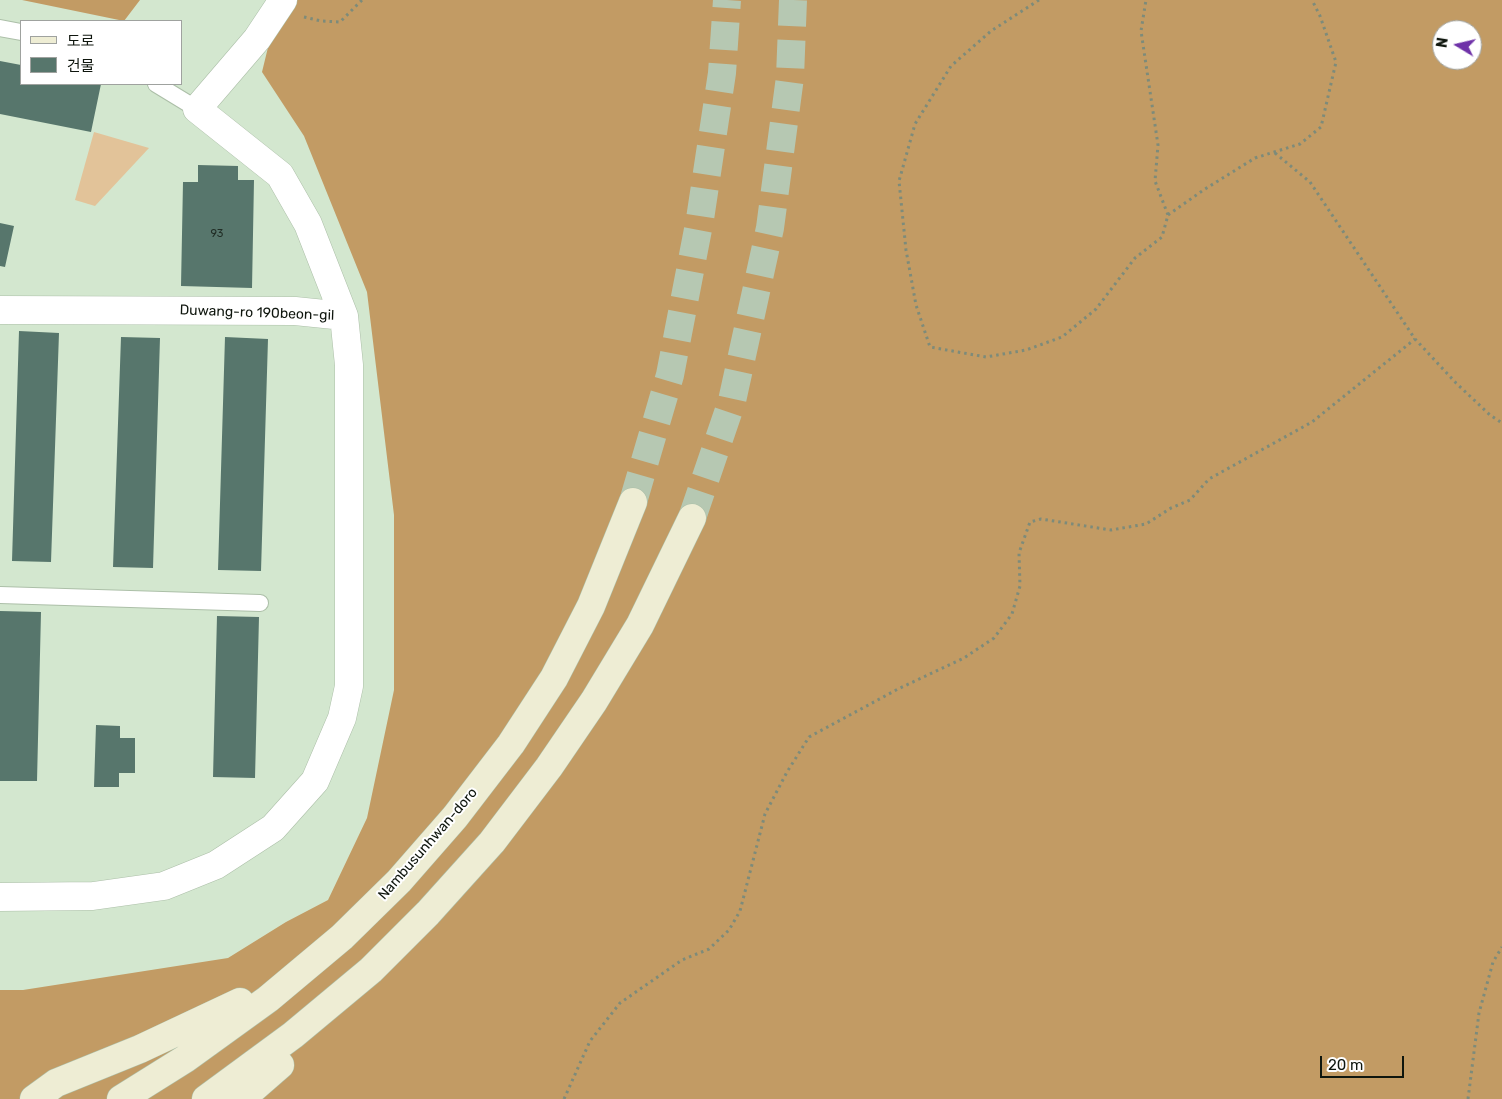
<!DOCTYPE html>
<meta charset="utf-8">
<style>
body{margin:0}
#map{position:relative;width:1502px;height:1099px;overflow:hidden;background:#d3e7cf;font-family:Rubik,"Noto Sans KR",sans-serif}
canvas{display:block}
.legend{position:absolute;left:20px;top:20px;width:162px;height:65px;box-sizing:border-box;background:#fff;border:1px solid #9fa29f;margin:0;padding:6px 9px;list-style:none;font-size:15px;color:#0f160e}
.legend li{display:flex;align-items:center;gap:10px;height:25px}
.legend b{width:25px;border:1px solid #9fa29f}
.north{position:absolute;left:1432px;top:20px;width:50px;height:50px;box-sizing:border-box;background:#fff;border:1px solid #9fa29f;border-radius:50%;rotate:279deg;font-size:14px;font-weight:700;line-height:20px;text-align:center;color:#0f160e}
.north::after{content:'';display:block;margin:auto;width:18px;height:22px;background:#6f32a8;clip-path:polygon(50% 0,100% 100%,50% 72%,0 100%)}
.scale{position:absolute;left:1320px;top:1056px;width:84px;height:22px;box-sizing:border-box;border:2px solid #0f160e;border-top:0;padding-left:6px;font-size:15px;line-height:18px;white-space:nowrap;color:#0f160e;-webkit-text-stroke:4px #fff;paint-order:stroke}
</style>
<div id="map">
<canvas width="1502" height="1099"></canvas>
<ul class="legend">
<li><b style="height:6px;background:#eeedd4"></b>도로</li>
<li><b style="height:14px;background:#57766c"></b>건물</li>
</ul>
<div class="north">N</div>
<div class="scale">20 m</div>
</div>
<script>
const context = document.querySelector('canvas').getContext('2d');
context.lineJoin = 'round';
function fill(path, color) { context.fillStyle = color; context.fill(path, 'evenodd'); }
const poly = rows => new Path2D(rows.map(r => 'M' + r).join(''));
function stroke(path, color, width, dash) { context.strokeStyle = color; context.lineWidth = width; context.lineCap = dash ? 'butt' : 'round'; context.setLineDash(dash || []); context.stroke(path); }
function drawText(font, color, halo, rows, align = 'center') {
  context.font = font + ' Rubik,sans-serif'; context.lineWidth = 4; context.setLineDash([]); context.textBaseline = 'middle'; context.strokeStyle = halo; context.fillStyle = color; for (const [text, x, y, turn = 0] of rows) {
    context.save(); context.translate(x, y); context.rotate((+turn || 0) * Math.PI / 180); context.textAlign = isNaN(turn) ? turn : align; if (halo) context.strokeText(text, 0, 0); context.fillText(text, 0, 0); context.restore();
  }
}
fill(poly([
 [94,132,149,148,95,206,75,200]
]), '#e2c399');
fill(poly([
 [22,0,140,0,124,21],
 [296,0,1502,0,1502,1099,0,1099,0,990,23,990,228,958,286,922,328,900,367,818,394,690,394,515,367,292,304,136,262,72,272,31],
 [1442,30,1472,30,1472,60,1442,60]
]), '#c29b64');
fill(poly([
 [0,61,21,65,21,84,101,84,91,132,0,114],
 [198,165,238,166,238,180,254,180,252,288,181,286,183,182,198,182],
 [0,223,14,226,5,267,0,266],
 [19,331,59,333,51,562,12,561],
 [121,337,160,338,153,568,113,567],
 [225,337,268,339,261,571,218,570],
 [0,611,41,612,37,781,0,781],
 [217,616,259,617,255,778,213,777],
 [96,725,120,726,120,738,135,738,135,773,119,773,119,787,94,787]
]), '#57766c');
stroke(poly([
 [633,502,670,375,700,219,722,73,727,0],
 [692,518,732,401,770,228,790,77,793,0]
]), '#b6c8b2', 28, [28, 14]);
const service = poly([
 [0,28,21,32],
 [156,84,197,109],
 [0,595,260,603]
]);
const tertiary = poly([
 [0,310,295,311,344,316,308,224,280,175,197,109,257,39,283,0],
 [0,897,93,896,164,886,216,865,273,828,315,781,342,718,349,686,349,365,344,316]
]);
const secondary = poly([
 [34,1099,56,1083,140,1049,240,1002],
 [121,1099,185,1059,268,999,342,937,399,881,455,817,511,744,554,678,591,606,633,502],
 [206,1099,293,1035,371,970,428,913,492,842,549,767,594,701,640,625,692,518],
 [241,1099,280,1065]
]);
stroke(service, '#acbfa8', 18);
stroke(tertiary, '#acbfa8', 29);
stroke(secondary, '#acbfa8', 29);
stroke(poly([
 [1039,0,991,31,951,66,915,124,899,181,906,250,916,305,930,347,986,357,1026,350,1062,337,1096,309,1135,258,1162,237,1168,215,1155,181,1158,145,1141,31,1146,0],
 [304,17,321,21,340,22,362,0],
 [1275,153,1310,182,1415,339,1456,383,1490,415,1502,423],
 [1168,215,1205,189,1255,158,1300,144,1321,127,1336,62,1320,16,1312,0],
 [564,1099,590,1041,620,1003,682,960,709,949,729,930,740,911,765,814,787,772,809,737,898,689,964,658,994,638,1012,614,1020,586,1019,553,1030,522,1041,519,1111,530,1146,524,1171,508,1190,500,1209,479,1312,422,1415,339],
 [1468,1099,1479,1013,1493,962,1502,947]
]), '#7d8b7a', 3, [2.5, 4]);
stroke(service, '#fff', 16);
stroke(tertiary, '#fff', 28);
stroke(secondary, '#eeedd4', 28);
drawText('11px', '#212e26', null, [
 ["93",217,234]
]);
drawText('14px', '#0f160e', '#fff', [
 ["Duwang-ro 190beon-gil",257,313,2],
 ["Nambusunhwan-doro",428,844,-49]
]);
</script>
